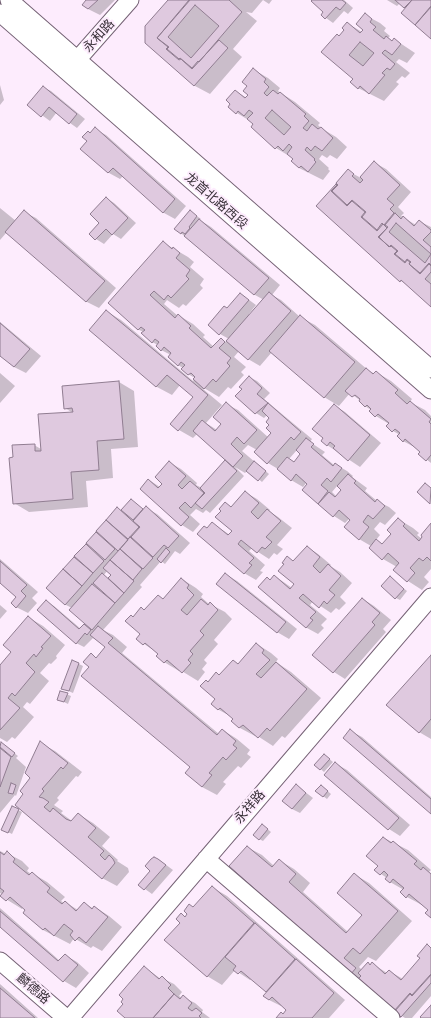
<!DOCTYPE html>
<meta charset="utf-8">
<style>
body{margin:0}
canvas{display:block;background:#fdecfd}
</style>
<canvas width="431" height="1018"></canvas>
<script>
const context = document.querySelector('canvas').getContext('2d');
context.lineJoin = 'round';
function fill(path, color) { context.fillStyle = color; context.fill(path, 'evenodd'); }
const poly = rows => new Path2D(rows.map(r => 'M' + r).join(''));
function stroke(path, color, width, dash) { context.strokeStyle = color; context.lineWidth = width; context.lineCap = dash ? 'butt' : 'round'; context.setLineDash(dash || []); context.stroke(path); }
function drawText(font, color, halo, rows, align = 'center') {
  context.font = font + ' Rubik,"Noto Sans SC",sans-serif'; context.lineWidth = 4; context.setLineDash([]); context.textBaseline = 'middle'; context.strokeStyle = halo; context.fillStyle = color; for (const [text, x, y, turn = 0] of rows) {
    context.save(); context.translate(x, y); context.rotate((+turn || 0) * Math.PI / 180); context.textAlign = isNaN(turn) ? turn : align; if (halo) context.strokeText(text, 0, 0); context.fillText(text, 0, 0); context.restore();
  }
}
fill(poly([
 [87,0,115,0,100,15,88,9],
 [169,0,272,0,269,4,263,0,252,13,246,12,257,21,233,49,242,57,210,94,195,86,146,43],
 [313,0,344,0,353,8,348,14,344,11,333,23,322,15,325,12],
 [387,0,431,0,431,37,415,24,406,9,400,3,397,6],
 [365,15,380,23,386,28,384,31,390,36,388,38,393,41,394,39,415,53,407,63,399,59,396,62,410,73,405,78,402,76,396,82,399,84,384,101,358,88,340,37,346,30,347,23,362,32,364,30],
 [254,70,268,78,280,88,278,91,295,102,320,123,318,125,321,128,336,137,347,147,337,159,330,155,327,158,322,155,319,159,329,168,328,169,330,171,323,180,299,168,294,159,276,148,255,124,237,113,235,91,247,98,249,95,249,86],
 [0,85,4,100,0,105],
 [43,87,51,91,85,119,77,128,70,123,57,112,50,121,28,105],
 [95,129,106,135,186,206,175,219,164,213,123,176,120,179,109,173,81,148,88,141,90,134],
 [375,163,386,169,411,192,398,207,404,213,401,216,416,225,419,221,431,227,431,305,409,286,401,281,317,206,330,191,337,195,348,171,361,178],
 [106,198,114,203,136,223,121,239,113,234,104,244,96,239,91,234,101,223],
 [0,208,16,221,24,212,36,218,116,288,99,308,87,302,7,232,0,240],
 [194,214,201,219,200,220,211,227,280,285,272,295,281,300,300,317,315,325,368,370,375,374,376,372,391,381,412,399,410,402,425,410,431,416,431,463,420,454,421,452,418,449,403,441,400,435,393,431,389,424,376,416,371,410,365,406,361,401,350,393,339,406,324,397,272,352,260,366,248,359,239,351,234,357,246,367,241,372,244,375,231,389,228,387,219,397,204,388,203,389,222,405,206,423,217,430,223,424,226,404,238,410,269,438,273,433,270,425,271,418,267,415,264,418,256,413,236,396,243,389,249,377,257,381,270,393,264,399,312,439,310,442,325,452,322,455,334,465,335,464,347,471,353,476,352,477,367,488,365,491,377,501,389,507,396,513,385,525,380,522,374,529,380,535,376,540,383,544,392,534,398,519,413,528,419,533,417,535,422,539,431,524,431,569,424,577,429,582,422,590,408,581,397,567,383,559,370,548,371,546,359,539,352,520,350,518,345,523,334,516,304,490,309,484,307,482,303,487,291,480,278,469,268,463,257,450,248,445,242,451,269,474,262,482,248,470,245,473,235,467,244,476,210,513,206,510,203,513,196,509,190,515,200,524,193,532,182,525,141,489,149,480,160,487,163,484,169,462,181,469,197,483,196,485,202,488,225,462,232,465,197,434,193,438,179,430,194,397,180,385,172,395,157,387,90,330,106,311,121,320,193,381,195,378,186,373,183,368,178,365,171,355,161,350,158,345,152,342,144,332,139,330,109,303,164,243,188,257,194,262,190,267,204,279,200,285,203,288,186,306,183,304,179,308,167,300,164,304,178,316,178,315,193,324,205,335,203,337,214,347,221,339,226,342,229,339,220,334,210,325,228,309,241,294,256,305,249,314,250,315,264,300,255,295,176,229],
 [297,450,302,454,295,462,289,459],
 [337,486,342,490,336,496,332,492],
 [0,322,41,356,26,373,14,367,0,354],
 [0,373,15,386,0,403],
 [119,382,134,391,138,447,111,449,113,478,86,481,88,507,29,512,14,503,14,458,34,445,41,449,73,413,65,408],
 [334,405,345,412,381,443,360,467,327,445],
 [245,492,257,499,270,510,269,511,278,517,292,528,277,545,283,549,277,555,274,553,269,559,252,548,249,551,265,565,260,571,263,572,256,580,244,573,207,529,212,523,230,535,233,531,222,511,225,503,232,507],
 [131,500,144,510,146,508,157,514,190,543,180,554,175,551,165,564,161,561,140,585,142,587,103,630,113,635,127,647,122,653,219,734,223,730,237,739,250,750,247,754,251,757,241,768,238,766,223,782,226,784,217,795,202,787,191,767,91,667,91,655,97,658,107,647,93,638,84,647,76,643,46,601,54,606,81,629,86,623,72,608,66,605,47,588,118,509,122,511],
 [108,570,112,575,109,579,103,576],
 [307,547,318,554,331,565,330,566,340,572,352,583,340,597,346,603,339,610,336,608,331,613,313,601,310,605,327,619,321,625,324,628,318,634,307,628,260,587,271,581,275,576,292,588,295,584,285,564,288,558,294,561],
 [0,559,38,592,32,598,37,603,28,613,16,607,18,597,0,581],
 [225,574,237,581,297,629,289,639,277,632],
 [182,579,196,588,203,594,201,597,209,604,210,604,225,612,232,619,214,640,218,644,204,660,207,663,202,669,205,672,198,681,180,670,179,671,164,662,155,651,144,644,137,639,141,634,133,618,141,608,145,610,164,600],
 [393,580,407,591,400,600,396,598],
 [363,599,374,606,391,620,383,629,386,632,345,679,334,672,314,655],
 [0,605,7,611,0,619],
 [28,617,43,626,65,645,56,656,57,658,51,664,49,663,40,673,49,681,30,704,27,702,23,707,34,717,15,739,12,737,7,742,0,738,0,666,13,652],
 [257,644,271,653,278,659,276,662,291,672,321,698,285,738,282,736,273,746,256,735,255,736,240,728,233,721,234,719,232,717,219,710,212,704,216,699,209,682,220,676,233,661,239,664],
 [431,656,431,739,419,732],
 [73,661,83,666,73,693,66,690],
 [61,692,71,696,68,704,62,701],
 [351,731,362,737,431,797,431,813],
 [1,743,18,756,16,758,26,767,16,796,15,795,0,813,0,744],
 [40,743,55,751,82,772,78,777,76,776,57,798,59,800,54,805,63,811,61,813,72,821,78,814,93,823,110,837,102,846,118,860,117,861,128,868,129,872,117,886,102,878,25,794,32,778],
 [328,758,333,762,324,772,316,765],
 [335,763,347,770,410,825,400,836,389,829],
 [296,785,313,798,300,813,292,809],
 [324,788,331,794,327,799,323,796],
 [18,810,22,812,12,834,6,831],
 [266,828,271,832,263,841,259,839],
 [384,838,408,850,431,870,429,872,431,873,431,917,429,910,423,904,422,905,407,897,404,890,390,882,386,879,387,878,381,874,379,866],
 [247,847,262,855,274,866,279,860,294,869,310,883,303,892,348,932,363,915,354,874,369,883,412,921,376,961,368,957,359,967,362,970,368,964,371,966,373,964,387,973,389,971,403,979,421,958,427,946,431,948,431,996,412,1018,405,1018,402,1016,361,980,350,974],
 [0,851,6,854,7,853,22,861,29,868,27,871,31,874,32,873,47,882,65,897,61,901,64,903,65,902,78,910,84,903,94,909,95,907,109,916,122,927,102,951,93,946,91,948,74,938,70,944,43,930,24,913,27,910,23,907,22,909,1,896,2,894,0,893],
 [158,859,173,870,152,894,145,889],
 [212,887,227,896,345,1000,329,1018,277,1018,281,1013,284,1015,288,1010,282,1005,281,1006,269,1000,268,993,252,979,250,980,235,970,222,985,207,976,181,922,181,914,186,917],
 [0,908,60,961,65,955,77,962,89,973,76,988,64,981,0,926],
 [144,967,161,979,162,978,174,984,182,992,179,996,182,998,183,997,195,1003,203,1010,202,1012,210,1018,127,1018,124,1003],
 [0,984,38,1018,1,1018,0,1017]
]), '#0003');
const building = poly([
 [86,0,98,0,88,9,82,5,86,0],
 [168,0,189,0,157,38,168,47,166,49,179,60,181,59,192,69,219,40,228,48,194,86,145,43,145,26,168,0],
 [190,0,229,0,242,12,199,62,198,61,192,68,180,58,179,59,167,49,169,47,157,38,190,0],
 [312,0,342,0,346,3,340,10,336,7,325,19,321,15,323,12,311,1,312,0],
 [395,0,412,0,404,8,395,0],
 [412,0,431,0,431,6,415,25,401,13,412,0],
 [195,5,219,26,191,58,168,37,195,5],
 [431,7,431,39,415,25,431,7],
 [365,13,372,19,370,22,376,27,373,30,384,39,386,36,392,41,394,38,401,44,392,55,385,50,382,53,395,64,390,70,387,68,382,73,385,75,369,94,360,86,358,89,350,82,353,79,321,52,337,34,339,36,344,30,342,28,347,22,360,33,363,30,356,24,365,13],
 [360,42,374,53,363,66,349,55,360,42],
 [253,68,266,79,264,82,269,87,264,93,267,96,273,90,278,94,280,92,306,114,304,116,309,121,303,128,307,131,312,124,318,129,321,127,333,138,322,151,315,146,311,151,307,147,305,150,315,159,314,160,316,162,308,172,301,166,299,168,291,161,293,159,287,154,292,147,289,144,283,151,278,146,275,149,251,127,253,124,247,119,253,113,249,110,244,116,238,111,236,114,228,107,230,104,226,100,235,90,245,98,248,95,243,91,247,86,242,82,253,68],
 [43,86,77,114,69,124,49,107,41,117,27,105,43,86],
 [272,110,291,127,284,135,265,118,272,110],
 [95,127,175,199,163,213,113,168,108,173,80,149,87,141,82,137,88,131,90,133,95,127],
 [374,161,400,185,387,199,394,205,390,209,394,213,384,225,382,223,377,230,362,217,366,212,352,200,347,205,332,191,338,185,336,183,348,169,354,174,352,176,360,183,363,180,360,177,374,161],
 [336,184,337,185,331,191,347,206,352,201,365,212,361,217,377,231,383,224,387,228,378,237,390,247,391,246,397,251,394,254,405,263,407,260,410,262,409,264,420,274,429,264,431,266,431,272,425,279,431,284,431,307,401,280,400,282,316,206,336,184],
 [106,197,128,218,112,235,106,229,95,240,89,234,99,223,90,214,106,197],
 [24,210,105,281,86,302,5,232,24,210],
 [190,210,197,216,189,227,190,228,185,234,182,232,181,234,174,229,190,210],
 [395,213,401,219,403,216,414,226,419,220,431,230,431,232,423,240,431,247,431,265,429,263,420,273,409,264,411,262,407,259,405,262,395,254,398,251,391,245,389,247,379,237,388,227,385,225,395,213],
 [199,219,269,278,254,295,184,236,199,219],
 [396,223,431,254,425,263,389,232,396,223],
 [163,241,172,249,173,247,180,253,176,258,190,270,186,276,189,279,171,298,168,295,164,300,154,291,150,295,175,318,178,314,191,326,189,328,211,348,221,338,225,342,219,348,231,358,227,363,230,366,216,382,213,379,204,389,193,379,195,377,191,373,188,375,181,369,185,365,181,362,178,366,168,357,171,353,164,347,161,351,156,346,159,342,155,339,152,343,141,333,145,330,141,327,138,330,108,303,163,241],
 [269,292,291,311,248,360,226,341,269,292],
 [240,293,249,300,219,335,208,325,224,306,227,308,240,293],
 [106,310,208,395,178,431,170,424,193,397,167,375,156,387,89,330,106,310],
 [300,315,355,362,324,398,269,351,300,315],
 [0,323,30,349,14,367,0,356,0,323],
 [366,368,373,374,376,371,398,390,395,393,407,404,410,401,431,419,429,422,431,424,431,455,426,461,418,454,420,452,405,439,403,442,397,436,400,433,395,429,392,432,386,426,389,423,378,414,375,417,369,411,371,409,367,405,365,407,359,401,360,399,355,395,352,397,345,391,366,368],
 [249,376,262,388,257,394,268,403,255,414,235,396,242,389,239,387,249,376],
 [119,381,124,439,97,441,99,470,71,472,73,499,13,504,9,458,13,457,12,445,35,444,35,451,41,451,38,414,73,412,72,408,64,409,62,386,119,381],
 [226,402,257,430,244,444,237,437,231,444,243,456,233,467,193,431,202,420,215,431,221,424,213,417,226,402],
 [268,403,301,432,294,440,291,437,267,464,254,452,271,433,266,428,269,425,266,422,269,418,262,411,268,403],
 [334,404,370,435,348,461,333,448,335,446,330,442,327,446,321,441,323,438,312,429,334,404],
 [306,438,314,444,311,447,333,466,335,463,342,468,331,482,327,478,321,485,328,491,318,504,302,490,307,484,296,474,291,481,277,469,287,457,294,462,300,454,296,450,306,438],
 [225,460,237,471,202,509,195,503,205,493,200,488,225,460],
 [169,461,186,476,178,485,182,489,190,481,204,493,191,508,185,502,179,508,189,517,181,526,140,489,148,479,158,488,162,484,155,477,169,461],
 [254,461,266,471,258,481,246,471,254,461],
 [348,474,356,481,354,483,375,502,377,499,385,506,373,519,368,515,363,522,369,527,359,540,344,527,350,520,339,510,333,517,318,504,329,492,335,497,341,490,337,486,348,474],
 [425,483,431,488,430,504,417,492,425,483],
 [245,491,259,503,251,512,258,519,267,509,281,521,266,537,272,542,265,549,262,547,257,553,241,540,238,544,254,558,249,563,252,565,244,574,197,534,204,526,207,528,212,522,228,535,232,531,215,517,221,511,219,509,225,502,231,507,245,491],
 [131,499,143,509,133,520,121,510,131,499],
 [146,506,179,536,168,548,164,545,153,557,131,537,140,527,133,521,146,506],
 [117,507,139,527,128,539,106,520,117,507],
 [398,518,405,524,403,526,419,541,422,537,421,535,431,523,431,561,427,557,423,561,419,558,410,568,415,573,407,582,393,570,399,563,388,553,382,560,369,548,376,539,382,544,391,534,387,530,398,518],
 [106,520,128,540,118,551,96,531,106,520],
 [96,532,115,549,105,560,86,543,96,532],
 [130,537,153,558,143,569,120,549,130,537],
 [86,544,104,561,93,573,74,556,86,544],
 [307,546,320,557,313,566,320,573,328,564,341,576,329,590,335,595,327,604,324,601,319,608,303,594,299,598,316,612,310,618,313,620,306,628,258,587,267,577,270,580,274,575,290,589,294,584,278,571,284,564,282,563,287,556,293,561,307,546],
 [166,548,170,552,161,563,157,559,166,548],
 [120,549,142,569,133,580,110,560,120,549],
 [74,557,93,573,82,586,63,569,74,557],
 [110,560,134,581,124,593,108,578,111,575,103,568,110,560],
 [0,561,27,585,21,591,26,596,16,608,11,603,16,597,0,583,0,561],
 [63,569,82,586,65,605,46,588,63,569],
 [102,573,124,593,115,603,93,583,102,573],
 [225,573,286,622,277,633,216,584,225,573],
 [390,576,404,589,395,599,381,586,390,576],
 [181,578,189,585,187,588,194,595,181,610,187,615,201,599,208,605,210,602,218,610,200,631,204,635,190,651,193,654,188,660,191,663,182,673,167,660,164,663,156,656,158,654,145,643,143,645,136,639,140,634,125,621,131,615,133,617,141,607,144,610,158,595,163,599,181,578],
 [92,584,115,603,92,630,69,610,92,584],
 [362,598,380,613,372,622,375,625,333,673,312,655,362,598],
 [46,600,79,629,84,624,91,630,87,635,85,633,76,644,37,610,46,600],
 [28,616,51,636,41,647,43,648,36,657,34,654,26,663,35,672,15,696,12,693,8,698,20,708,0,730,0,665,11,652,3,645,28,616],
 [98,626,113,638,108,643,217,735,222,729,236,741,233,745,237,748,226,760,223,757,209,773,212,775,202,787,185,773,190,767,81,676,89,667,83,662,91,653,96,658,105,647,90,635,98,626],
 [256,643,264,650,262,653,270,660,256,674,261,678,276,662,307,689,270,731,267,728,258,738,243,725,239,728,231,721,233,719,220,708,218,710,211,704,215,699,200,686,206,680,208,682,216,672,219,675,233,660,238,664,256,643],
 [431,655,431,719,419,733,386,705,431,655],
 [72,660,79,663,69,691,61,689,72,660],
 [60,691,68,693,64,702,57,700,60,691],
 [350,729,431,799,431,814,343,738,350,729],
 [40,741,68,763,63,769,61,767,50,780,42,789,44,791,39,797,43,798,49,802,44,807,50,812,53,808,66,819,71,821,78,813,96,828,88,837,104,851,100,855,105,860,109,855,113,859,115,863,102,879,15,805,23,794,20,791,30,778,25,773,40,741],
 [1,742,15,753,12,757,0,747,1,742],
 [0,748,11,757,0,787,0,748],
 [324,754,330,759,320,770,314,765,324,754],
 [335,762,399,818,388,830,324,775,335,762],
 [11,783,16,785,13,794,8,793,11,783],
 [296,784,306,793,292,809,282,801,296,784],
 [321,785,328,791,323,797,315,791,321,785],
 [12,806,19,809,8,833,1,830,12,806],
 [262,824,268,829,259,840,253,835,262,824],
 [383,837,391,843,393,841,417,861,414,864,421,870,423,867,431,874,431,918,425,913,428,910,409,894,406,898,400,892,404,888,393,879,390,883,385,879,388,875,384,871,380,875,374,870,378,866,366,856,383,837],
 [247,846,272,867,279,859,296,874,289,882,346,933,362,915,337,893,354,873,398,911,360,954,353,948,344,958,356,968,350,975,336,961,229,866,247,846],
 [7,851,15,859,13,862,29,875,32,872,50,888,47,892,62,904,65,901,76,911,84,902,92,909,94,906,108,917,86,943,79,937,75,941,70,935,73,931,64,924,54,936,45,928,43,930,23,913,25,910,10,897,6,901,0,896,4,891,0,888,0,852,4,855,7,851],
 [154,857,158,859,166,865,144,890,138,885,150,871,145,866,151,859,154,857],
 [212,886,254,923,207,977,164,940,180,923,176,919,181,913,185,917,187,914,184,911,189,904,193,907,212,886],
 [0,911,58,961,65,954,78,965,63,982,0,927,0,911],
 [255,923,295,959,266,992,241,971,238,974,233,970,236,966,225,957,255,923],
 [427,944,431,948,431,974,412,995,410,993,394,1011,358,979,361,976,358,973,368,962,370,965,372,962,385,974,389,970,401,980,420,958,417,956,427,944],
 [296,959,334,993,312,1018,276,1018,281,1012,283,1014,286,1010,272,997,269,1000,263,996,296,959],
 [144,966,159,979,162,976,171,985,168,988,174,994,153,1018,125,1018,117,1011,123,1004,121,1002,123,999,119,995,144,966],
 [431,975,431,983,401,1017,395,1011,410,994,412,996,431,975],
 [0,988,35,1018,0,1018,0,988],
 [174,994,180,999,183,995,192,1003,188,1008,192,1011,196,1008,202,1013,199,1016,201,1018,153,1018,174,994],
 [431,1005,431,1018,421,1018,420,1017,431,1005]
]);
fill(building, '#dfc9df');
stroke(building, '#907d91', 1);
const minor = poly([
 [9,0,431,369],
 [0,13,431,390],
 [70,68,130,0],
 [206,859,391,1018],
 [0,961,66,1018],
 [70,1018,431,597]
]);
stroke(minor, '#756275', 19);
stroke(minor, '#fff', 17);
drawText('13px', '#3a323a', '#fdecfd', [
 ["永和路",99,36,-48],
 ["龙首北路西段",216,201,41],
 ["永祥路",250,807,-49],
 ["麟德路",33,989,41]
]);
</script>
